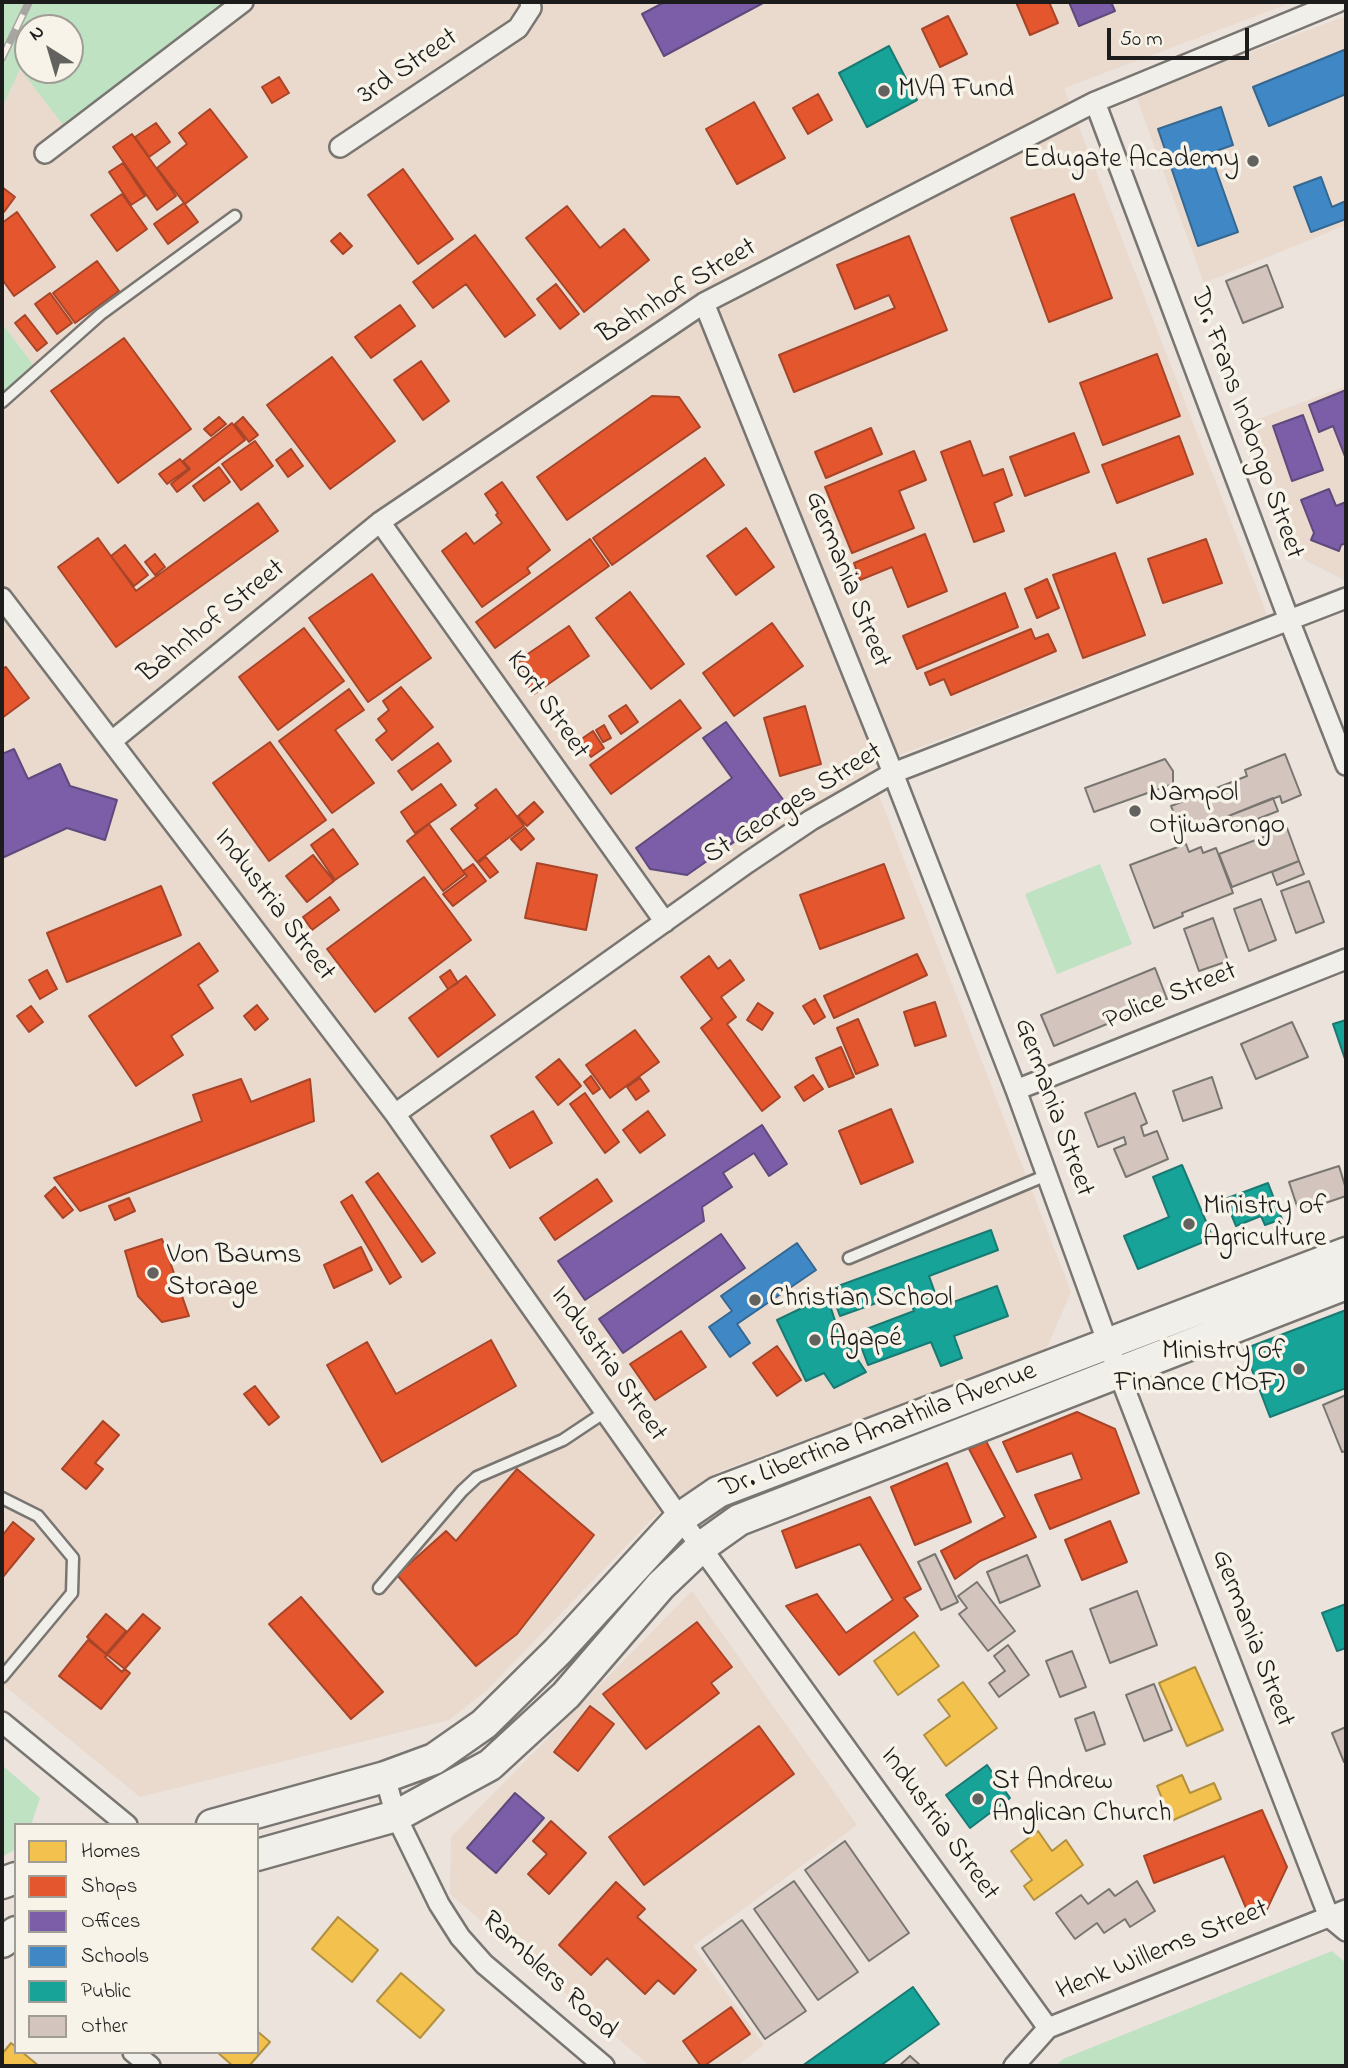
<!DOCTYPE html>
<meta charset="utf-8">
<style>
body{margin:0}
#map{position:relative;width:1348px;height:2068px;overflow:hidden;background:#ebe3dc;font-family:"Indie Flower",sans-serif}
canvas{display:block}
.frame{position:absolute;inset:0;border:4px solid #1c1c1c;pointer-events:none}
.legend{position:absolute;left:14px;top:1823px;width:245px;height:231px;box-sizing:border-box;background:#f7f3e8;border:2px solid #9f9d96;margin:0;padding:9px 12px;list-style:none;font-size:21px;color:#1c1c1c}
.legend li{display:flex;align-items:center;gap:14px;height:35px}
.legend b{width:35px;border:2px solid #9f9d96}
.north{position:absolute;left:14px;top:14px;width:70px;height:70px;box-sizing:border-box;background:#f7f3e8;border:2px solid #9f9d96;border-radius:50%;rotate:323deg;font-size:19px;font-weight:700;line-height:28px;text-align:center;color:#1c1c1c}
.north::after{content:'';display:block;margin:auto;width:24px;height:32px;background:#64625f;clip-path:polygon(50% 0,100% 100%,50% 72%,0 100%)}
.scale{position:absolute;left:1107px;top:28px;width:142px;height:32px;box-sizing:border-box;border:4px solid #1c1c1c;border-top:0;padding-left:9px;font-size:21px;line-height:24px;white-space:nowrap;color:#1c1c1c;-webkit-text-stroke:5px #f7f3e8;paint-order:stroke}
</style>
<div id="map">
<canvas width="1348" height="2068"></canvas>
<div class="frame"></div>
<ul class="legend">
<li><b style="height:19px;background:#f2c14e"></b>Homes</li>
<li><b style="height:19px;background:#e4572e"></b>Shops</li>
<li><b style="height:19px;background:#7b5ea7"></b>Offices</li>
<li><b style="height:19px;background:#3f88c5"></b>Schools</li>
<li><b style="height:19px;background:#17a398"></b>Public</li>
<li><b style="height:19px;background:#d3c5be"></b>Other</li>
</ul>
<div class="north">N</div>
<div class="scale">50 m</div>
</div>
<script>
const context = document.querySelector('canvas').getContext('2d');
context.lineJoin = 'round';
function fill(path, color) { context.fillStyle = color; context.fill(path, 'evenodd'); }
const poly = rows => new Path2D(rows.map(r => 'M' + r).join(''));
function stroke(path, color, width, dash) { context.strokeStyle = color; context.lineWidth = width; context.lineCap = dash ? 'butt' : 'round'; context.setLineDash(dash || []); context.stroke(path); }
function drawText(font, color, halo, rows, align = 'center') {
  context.font = font + ' "Indie Flower",sans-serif'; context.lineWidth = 7; context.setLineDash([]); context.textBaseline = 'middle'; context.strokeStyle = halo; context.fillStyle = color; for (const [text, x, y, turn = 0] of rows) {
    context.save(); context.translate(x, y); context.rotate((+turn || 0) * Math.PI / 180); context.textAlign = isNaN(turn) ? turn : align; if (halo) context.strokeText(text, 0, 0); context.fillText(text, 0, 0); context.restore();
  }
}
fill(poly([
 [243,2,1293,2,1064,88,1267,615,868,767,1071,1292,1045,1352,720,1471,657,1514,488,1689,449,1720,140,1797,2,1684,2,402,37,370,2,323,2,108,20,69,70,134],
 [1346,16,1346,225,1204,283,1136,96],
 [1346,386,1346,579,1344,580,1305,560,1251,422],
 [692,1591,857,1825,693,1946,764,2045,737,2066,650,2066,450,1894,451,1837]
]), '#ead9cd');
fill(poly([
 [2,2,244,2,70,134,20,69,2,108],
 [28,28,70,28,70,70,28,70],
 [2,323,37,370,2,402],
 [1100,864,1132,944,1057,974,1025,894],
 [2,1765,40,1798,31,1825,16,1825,16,1849,2,1857],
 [1332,1951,1346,1963,1346,2066,1056,2066,1063,2059]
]), '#bfe2c3');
const homes = poly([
 [914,1632,939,1666,898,1695,874,1661,914,1632],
 [1195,1667,1223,1730,1187,1746,1159,1683,1195,1667],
 [963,1682,997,1728,946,1766,924,1735,950,1716,938,1700,963,1682],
 [1182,1775,1190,1793,1214,1783,1221,1799,1171,1821,1157,1786,1182,1775],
 [1038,1831,1052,1851,1066,1840,1083,1865,1034,1900,1024,1886,1032,1880,1011,1851,1038,1831],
 [338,1917,378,1950,352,1982,312,1949,338,1917],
 [401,1973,444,2010,420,2038,377,2001,401,1973],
 [257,2031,270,2042,249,2066,233,2066,217,2052,257,2052,257,2031],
 [11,2043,16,2047,16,2052,22,2052,39,2066,2,2066,2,2054,11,2043]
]);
fill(homes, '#f2c14e');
stroke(homes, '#b2903f', 2);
const shops = poly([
 [1016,2,1049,2,1058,23,1030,35,1016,2],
 [948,16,967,54,940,67,922,29,948,16],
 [279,77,289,93,272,103,262,87,279,77],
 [818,94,832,120,808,134,793,108,818,94],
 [754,102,785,158,737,184,706,129,754,102],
 [210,109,247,157,185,204,157,168,187,144,179,133,210,109],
 [156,123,170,142,149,157,135,137,156,123],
 [132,134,176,196,157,210,113,147,132,134],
 [123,163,145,196,131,205,109,172,123,163],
 [403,169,453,239,418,264,368,195,403,169],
 [2,187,15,197,4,212,2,211,2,187],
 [122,194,147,229,117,251,91,215,122,194],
 [1074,194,1112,298,1049,322,1011,218,1074,194],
 [184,203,198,222,168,244,154,224,184,203],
 [567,206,600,248,624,229,649,260,584,312,526,238,567,206],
 [17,212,55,267,14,296,2,279,2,223,17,212],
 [340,233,352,246,343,254,331,241,340,233],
 [475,235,535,315,505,337,466,284,433,308,413,282,475,235],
 [909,236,947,330,794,392,779,355,895,308,889,295,855,309,837,265,909,236],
 [97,261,119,291,75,323,53,293,97,261],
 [556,284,579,314,560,329,537,299,556,284],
 [50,293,72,323,57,334,35,304,50,293],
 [400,305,415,326,371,358,355,337,400,305],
 [25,315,47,343,37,351,15,323,25,315],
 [124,338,191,429,118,483,51,391,124,338],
 [1157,354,1180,416,1103,445,1080,383,1157,354],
 [332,357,395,441,330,489,267,405,332,357],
 [421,361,449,401,423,420,394,380,421,361],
 [652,396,679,397,700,427,567,520,537,477,652,396],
 [219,417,226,424,211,436,204,429,219,417],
 [243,417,258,435,249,442,235,424,243,417],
 [232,423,245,440,177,492,171,484,190,469,183,461,232,423],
 [871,428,882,454,826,478,815,452,871,428],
 [1074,433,1089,472,1025,496,1010,457,1074,433],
 [1179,436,1193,474,1117,503,1102,465,1179,436],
 [255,441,273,466,241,490,222,464,255,441],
 [970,441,983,476,1003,469,1012,495,994,503,1004,531,974,542,941,452,970,441],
 [291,449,303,466,288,477,276,460,291,449],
 [914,451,926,480,899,491,914,528,852,553,825,487,914,451],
 [705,458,724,485,612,565,593,538,705,458],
 [180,459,188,469,167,484,159,474,180,459],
 [219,467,230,482,204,501,193,486,219,467],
 [502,482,550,550,527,568,530,573,482,607,442,551,466,533,474,544,502,523,496,515,498,513,485,494,502,482],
 [258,503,278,531,116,647,58,567,98,538,136,591,258,503],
 [746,528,774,567,736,595,707,556,746,528],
 [925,534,947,591,908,607,892,567,860,580,854,563,925,534],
 [590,539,609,566,495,648,476,622,590,539],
 [1206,539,1222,583,1163,603,1148,559,1206,539],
 [125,545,148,575,134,586,111,556,125,545],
 [1115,553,1145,635,1083,658,1053,575,1115,553],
 [155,554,165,567,155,575,145,562,155,554],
 [372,574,431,658,368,702,309,618,372,574],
 [1047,579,1059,608,1037,618,1025,589,1047,579],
 [630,592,684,664,651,689,596,618,630,592],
 [1005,593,1018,627,917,669,903,636,1005,593],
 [772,623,803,666,734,716,703,673,772,623],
 [569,626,589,656,534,694,513,664,569,626],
 [304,628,344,681,278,730,239,677,304,628],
 [1031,629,1035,639,1048,634,1056,651,951,695,944,679,930,685,925,673,1031,629],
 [6,667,29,698,2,718,2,669,6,667],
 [401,687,433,727,392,760,376,740,387,731,378,719,389,710,383,701,401,687],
 [349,689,364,710,335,730,374,783,332,813,279,741,349,689],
 [680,700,701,728,611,794,590,765,680,700],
 [626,705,638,722,621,734,609,716,626,705],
 [805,706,821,764,780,776,764,718,805,706],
 [604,725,611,738,603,742,596,730,604,725],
 [593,731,604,748,591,757,580,740,593,731],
 [270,742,326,820,269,861,213,783,270,742],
 [438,743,451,761,412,790,398,771,438,743],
 [441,784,456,805,415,833,401,812,441,784],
 [496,789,524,826,477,862,451,829,478,808,475,805,496,789],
 [534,802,543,812,527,826,518,816,534,802],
 [429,824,465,874,443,891,407,841,429,824],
 [525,828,534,839,521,850,511,839,525,828],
 [333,829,358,864,335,880,311,845,333,829],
 [313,855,334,881,307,902,286,876,313,855],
 [486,857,498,872,490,878,478,863,486,857],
 [537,863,597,875,586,930,525,918,537,863],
 [473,864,486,881,453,906,443,894,467,876,463,871,473,864],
 [884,864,904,918,820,949,800,895,884,864],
 [424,877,471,940,375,1012,327,949,424,877],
 [161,886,181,935,67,982,47,933,161,886],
 [330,897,339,910,312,930,303,917,330,897],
 [199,943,218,971,198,985,213,1008,171,1036,183,1055,136,1086,89,1016,199,943],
 [917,954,927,975,834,1018,824,996,917,954],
 [709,956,718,969,730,960,744,980,721,997,736,1017,727,1024,780,1097,762,1111,701,1028,712,1019,681,977,709,956],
 [47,970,57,989,40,999,29,980,47,970],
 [450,970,458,983,448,989,440,977,450,970],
 [466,976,495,1015,438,1057,409,1018,466,976],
 [815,999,825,1017,814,1024,803,1006,815,999],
 [935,1002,946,1036,915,1046,904,1012,935,1002],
 [758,1003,773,1013,762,1030,747,1020,758,1003],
 [257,1005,268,1019,255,1030,244,1016,257,1005],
 [31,1006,43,1022,29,1032,17,1016,31,1006],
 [858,1019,878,1065,856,1074,837,1028,858,1019],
 [635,1030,659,1062,610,1098,586,1065,635,1030],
 [841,1047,854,1077,829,1087,816,1058,841,1047],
 [559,1059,581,1086,558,1105,536,1077,559,1059],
 [813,1075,823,1089,804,1101,795,1087,813,1075],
 [591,1076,600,1089,593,1094,584,1082,591,1076],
 [640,1078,649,1091,636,1100,627,1087,640,1078],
 [241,1079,251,1102,310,1079,314,1121,80,1211,54,1178,202,1121,193,1095,241,1079],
 [585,1093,619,1142,605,1153,570,1104,585,1093],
 [891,1109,913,1162,861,1184,839,1131,891,1109],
 [533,1111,552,1143,510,1168,491,1136,533,1111],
 [648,1111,665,1135,640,1153,623,1130,648,1111],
 [378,1173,435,1253,422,1262,366,1182,378,1173],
 [597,1179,612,1201,555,1240,540,1218,597,1179],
 [55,1187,73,1210,63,1218,45,1196,55,1187],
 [352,1195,401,1277,390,1284,341,1202,352,1195],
 [129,1198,135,1211,115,1220,109,1206,129,1198],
 [162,1239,189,1316,162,1322,138,1296,125,1251,162,1239],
 [361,1247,372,1270,334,1288,324,1265,361,1247],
 [681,1331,706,1367,655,1400,630,1364,681,1331],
 [491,1340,516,1386,382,1462,327,1365,367,1342,396,1394,491,1340],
 [777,1346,801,1380,777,1396,753,1363,777,1346],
 [255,1386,279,1417,269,1425,244,1394,255,1386],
 [1077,1412,1115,1429,1139,1493,1050,1529,1035,1495,1082,1479,1072,1453,1017,1472,1003,1442,1077,1412],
 [103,1421,119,1435,95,1463,103,1469,86,1489,62,1469,103,1421],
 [986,1441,1036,1537,980,1561,955,1579,941,1551,1005,1517,969,1449,986,1441],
 [947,1463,971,1522,915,1545,891,1487,947,1463],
 [517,1469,594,1535,517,1634,476,1666,397,1575,446,1531,456,1541,517,1469],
 [870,1497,921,1589,904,1598,918,1616,839,1675,786,1606,817,1594,846,1633,893,1600,860,1544,796,1568,782,1531,870,1497],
 [1110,1521,1127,1562,1082,1580,1065,1540,1110,1521],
 [13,1522,34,1539,2,1578,2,1536,13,1522],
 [301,1597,383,1692,351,1719,269,1624,301,1597],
 [106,1614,126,1631,106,1654,87,1637,106,1614],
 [143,1614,160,1628,122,1672,105,1657,143,1614],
 [697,1622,732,1667,711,1683,719,1693,646,1749,603,1694,697,1622],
 [88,1640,130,1673,101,1709,59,1676,88,1640],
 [590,1706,614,1724,578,1771,554,1752,590,1706],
 [759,1726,794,1774,644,1885,609,1837,759,1726],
 [1262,1810,1287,1867,1267,1909,1249,1915,1224,1856,1154,1883,1144,1856,1262,1810],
 [551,1821,586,1853,549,1894,528,1874,547,1854,533,1841,551,1821],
 [616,1882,645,1909,637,1917,696,1970,674,1994,658,1980,645,1994,607,1958,591,1975,559,1945,616,1882],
 [731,2007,750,2034,704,2066,701,2066,683,2041,731,2007]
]);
fill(shops, '#e4572e');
stroke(shops, '#a84529', 2);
const offices = poly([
 [665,2,762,2,763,3,664,56,642,14,665,2],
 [1069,2,1111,2,1115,11,1079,26,1069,2],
 [1346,390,1346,459,1333,426,1319,432,1309,405,1346,390],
 [1303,415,1323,470,1292,481,1273,426,1303,415],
 [1329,489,1336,506,1346,502,1346,543,1341,545,1339,551,1311,540,1314,533,1301,500,1329,489],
 [726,722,787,805,687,875,650,869,636,848,732,778,703,738,726,722],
 [14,749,28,779,60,764,70,786,117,800,105,840,67,828,2,858,2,754,14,749],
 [762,1125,787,1164,769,1176,754,1153,723,1173,732,1187,702,1207,704,1221,585,1300,558,1261,762,1125],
 [721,1234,745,1268,623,1353,599,1319,721,1234],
 [515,1793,544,1818,496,1873,467,1848,515,1793]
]);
fill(offices, '#7b5ea7');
stroke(offices, '#5e4a7d', 2);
const schools = poly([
 [1344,50,1346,55,1346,94,1269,126,1253,87,1344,50],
 [1221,107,1233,145,1210,153,1238,232,1198,246,1158,129,1221,107],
 [1321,177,1332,207,1346,201,1346,219,1311,232,1294,187,1321,177],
 [797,1243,816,1270,737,1324,750,1343,730,1357,709,1327,732,1311,721,1296,797,1243]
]);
fill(schools, '#3f88c5');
stroke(schools, '#346892', 2);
const public = poly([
 [889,46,917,100,867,127,839,73,889,46],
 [1346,1020,1346,1059,1345,1059,1333,1024,1346,1020],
 [1182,1165,1213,1238,1138,1269,1124,1236,1169,1217,1153,1177,1182,1165],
 [1268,1183,1282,1219,1265,1225,1261,1216,1236,1226,1225,1199,1268,1183],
 [991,1230,998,1250,929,1276,940,1307,997,1286,1008,1316,954,1336,962,1358,941,1366,931,1342,868,1365,856,1333,914,1311,907,1292,840,1316,830,1289,991,1230],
 [827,1296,838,1330,866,1372,834,1388,824,1373,806,1381,777,1320,827,1296],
 [1346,1310,1346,1388,1270,1417,1244,1349,1346,1310],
 [1346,1604,1346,1648,1337,1651,1322,1613,1346,1604],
 [987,1765,1010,1798,970,1828,946,1795,987,1765],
 [913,1987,939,2024,880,2066,802,2066,913,1987]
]);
fill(public, '#17a398');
stroke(public, '#187a73', 2);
const building = poly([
 [1267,265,1283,307,1243,323,1226,281,1267,265],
 [1285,754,1301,795,1282,803,1280,796,1182,834,1171,806,1247,776,1245,770,1285,754],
 [1165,759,1173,771,1173,784,1094,812,1085,788,1165,759],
 [1273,798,1278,811,1232,829,1226,817,1273,798],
 [1287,828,1299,861,1232,887,1219,854,1287,828],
 [1186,844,1189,852,1201,847,1203,853,1216,848,1233,893,1182,913,1183,916,1154,928,1130,865,1186,844],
 [1299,861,1304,874,1277,885,1272,872,1299,861],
 [1309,881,1324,922,1296,933,1281,891,1309,881],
 [1261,899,1276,940,1249,951,1234,909,1261,899],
 [1213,918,1228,961,1199,971,1184,929,1213,918],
 [1155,968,1167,999,1054,1046,1041,1015,1155,968],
 [1292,1022,1308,1057,1256,1079,1241,1044,1292,1022],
 [1212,1077,1222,1108,1183,1121,1173,1091,1212,1077],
 [1135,1093,1147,1123,1141,1126,1144,1136,1157,1131,1168,1159,1126,1177,1114,1149,1126,1144,1124,1137,1098,1147,1085,1113,1135,1093],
 [1339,1166,1346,1189,1346,1196,1299,1212,1289,1182,1339,1166],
 [1346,1395,1346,1451,1342,1452,1323,1405,1346,1395],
 [935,1554,958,1602,941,1610,918,1562,935,1554],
 [1027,1555,1040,1586,1000,1603,987,1572,1027,1555],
 [977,1582,1015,1631,988,1651,959,1614,967,1608,958,1596,977,1582],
 [1137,1591,1157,1645,1110,1663,1090,1609,1137,1591],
 [1008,1645,1029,1675,999,1697,989,1683,1005,1671,994,1656,1008,1645],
 [1072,1651,1086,1687,1060,1697,1046,1661,1072,1651],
 [1154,1684,1172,1730,1144,1741,1126,1695,1154,1684],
 [1094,1712,1105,1744,1086,1751,1075,1719,1094,1712],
 [1346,1727,1346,1761,1344,1762,1332,1733,1346,1727],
 [845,1841,909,1933,869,1961,805,1870,845,1841],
 [794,1881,858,1972,818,2000,754,1909,794,1881],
 [1137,1881,1155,1911,1130,1927,1125,1919,1104,1933,1097,1923,1075,1939,1056,1913,1081,1895,1088,1904,1109,1889,1115,1896,1137,1881],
 [742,1920,806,2011,765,2039,702,1948,742,1920],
 [910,2056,921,2066,899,2066,910,2056]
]);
fill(building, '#d3c5be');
stroke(building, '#797672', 2);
const service = poly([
 [2,402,101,314,235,216],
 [849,1258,1047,1175],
 [2,1498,38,1516,73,1558,72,1593,2,1677],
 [379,1588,462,1491,477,1477,563,1440,605,1412]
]);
const minor = poly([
 [1095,102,1289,620,1346,765],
 [340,147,518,28,531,8,530,2],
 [45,153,243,2],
 [704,303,893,773,1016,1090,1119,1374,1329,1917,1346,1931],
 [380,522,665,922],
 [2,598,395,1114,680,1518,1048,2028],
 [112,741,380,522,704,303,1095,102,1338,2],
 [1016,1090,1346,959],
 [395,1114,747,863,811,820,893,773,1346,598],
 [2,1722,127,1825],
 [385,1777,396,1816,439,1904,460,1937,484,1964,604,2066],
 [133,2052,150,2066],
 [1014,2066,1048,2028,1346,1910]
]);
const primary = poly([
 [212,1825,385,1777,434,1759,484,1724,557,1652,680,1518,718,1492,1346,1253],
 [257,1855,396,1816,490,1765,566,1695,661,1585,701,1547,739,1520,1346,1284],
 [2,1883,16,1878],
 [2,1942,16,1932]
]);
stroke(service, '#797672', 15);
stroke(minor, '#797672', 24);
stroke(primary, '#797672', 35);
stroke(service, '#f1efea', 10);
stroke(minor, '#f1efea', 19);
stroke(primary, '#f1efea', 30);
const rail = poly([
 [2,58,29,2]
]);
stroke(rail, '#a8a6a3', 8);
stroke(rail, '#f7f3e8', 5, [16]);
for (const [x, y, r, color] of [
 [884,91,7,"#64625f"],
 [1253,161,7,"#64625f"],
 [1135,811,7,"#64625f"],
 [1189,1224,7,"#64625f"],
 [153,1273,7,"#64625f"],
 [755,1300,7,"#64625f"],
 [815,1340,7,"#64625f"],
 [1299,1369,7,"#64625f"],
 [978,1799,7,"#64625f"]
]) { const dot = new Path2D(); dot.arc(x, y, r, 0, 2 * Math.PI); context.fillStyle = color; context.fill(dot); stroke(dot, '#f7f3e8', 2.5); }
drawText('28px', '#1c1c1c', '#f7f3e8', [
 ["3rd Street",409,68,-34],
 ["Bahnhof Street",678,293,-31],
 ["Dr. Frans Indongo Street",1245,424,70],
 ["Germania Street",846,580,68],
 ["Bahnhof Street",213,623,-39],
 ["Kort Street",546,706,55],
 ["St Georges Street",794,805,-32],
 ["Industria Street",273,906,53],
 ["Police Street",1171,998,-22],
 ["Germania Street",1052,1108,70],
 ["Industria Street",607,1365,55],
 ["Dr. Libertina Amathila Avenue",879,1432,-21],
 ["Germania Street",1251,1639,69],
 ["Industria Street",938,1825,54],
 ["Henk Willems Street",1163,1952,-22],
 ["Ramblers Road",548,1977,43]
]);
drawText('28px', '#1c1c1c', '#f7f3e8', [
 ["MVA Fund",898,91],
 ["Edugate Academy",1239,161,"right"],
 ["Nampol",1149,795],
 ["Otjiwarongo",1149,827],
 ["Ministry of",1203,1208],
 ["Agriculture",1203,1240],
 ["Von Baums",167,1257],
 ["Storage",167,1289],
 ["Christian School",769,1300],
 ["Agapé",829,1340],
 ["Ministry of",1285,1353,"right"],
 ["Finance (MOF)",1285,1385,"right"],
 ["St Andrew",992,1783],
 ["Anglican Church",992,1815]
], 'left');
</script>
